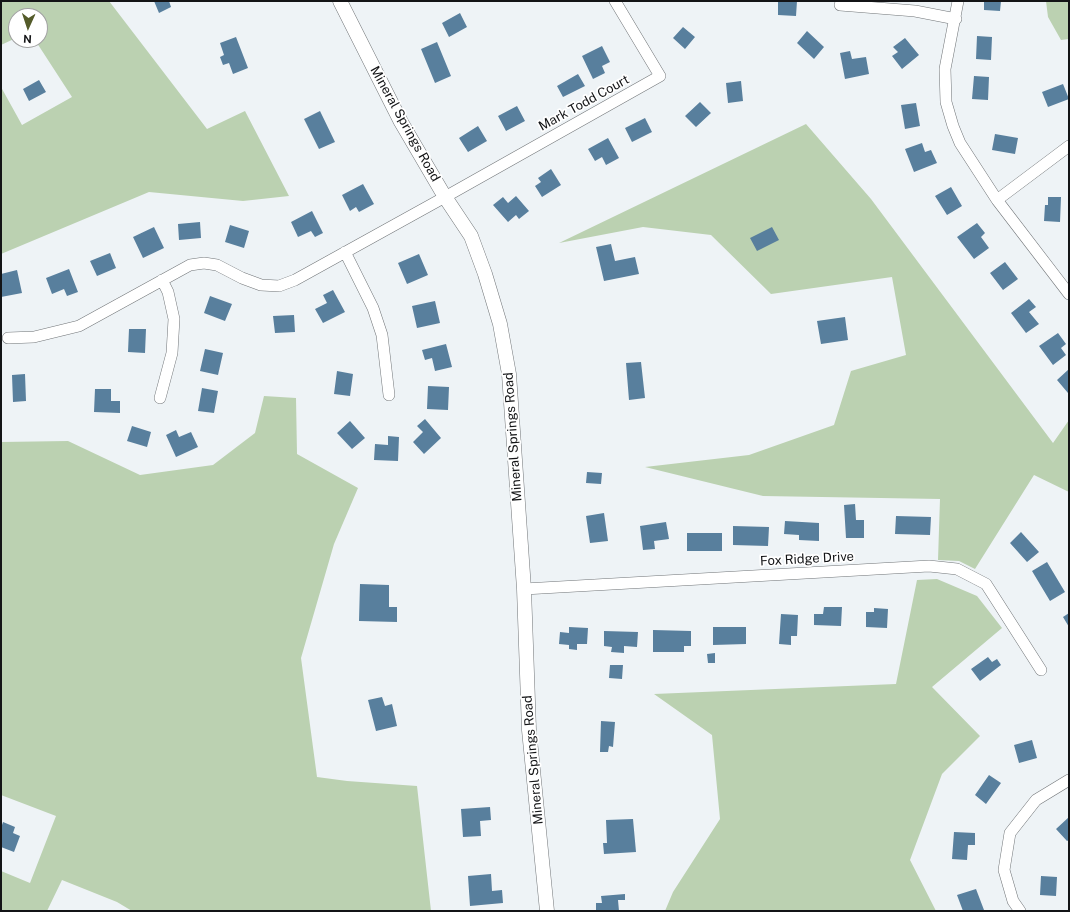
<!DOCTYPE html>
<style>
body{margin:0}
#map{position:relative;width:1070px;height:912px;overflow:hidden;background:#eef3f6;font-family:"Public Sans",sans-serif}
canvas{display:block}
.frame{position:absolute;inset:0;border:2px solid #131416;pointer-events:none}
.north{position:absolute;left:8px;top:8px;width:40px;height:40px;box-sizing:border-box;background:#fff;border:1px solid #a1a1a2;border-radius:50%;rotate:183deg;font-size:11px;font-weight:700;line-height:16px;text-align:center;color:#131416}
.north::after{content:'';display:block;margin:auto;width:14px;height:18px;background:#545b2a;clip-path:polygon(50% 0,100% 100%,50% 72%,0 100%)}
</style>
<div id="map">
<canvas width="1070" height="912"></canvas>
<div class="frame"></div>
<div class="north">N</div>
</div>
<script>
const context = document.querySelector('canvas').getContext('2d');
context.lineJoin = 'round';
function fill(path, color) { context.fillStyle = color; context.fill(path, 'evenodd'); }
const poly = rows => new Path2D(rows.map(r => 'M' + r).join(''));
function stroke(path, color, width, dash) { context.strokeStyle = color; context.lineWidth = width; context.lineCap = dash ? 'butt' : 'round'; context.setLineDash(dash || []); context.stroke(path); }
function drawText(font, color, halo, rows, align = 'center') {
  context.font = font + ' "Public Sans",sans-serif'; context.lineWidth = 3.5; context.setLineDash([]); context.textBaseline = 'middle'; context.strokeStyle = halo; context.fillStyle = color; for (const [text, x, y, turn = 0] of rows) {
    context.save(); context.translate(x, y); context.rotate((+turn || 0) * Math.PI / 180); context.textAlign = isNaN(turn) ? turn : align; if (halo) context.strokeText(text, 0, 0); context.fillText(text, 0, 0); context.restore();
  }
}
fill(poly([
 [1,1,109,1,207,129,245,111,289,196,243,201,149,192,1,254,1,87,22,125,72,97,35,40,40,40,40,16,16,16,16,38,1,45],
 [1046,1,1069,1,1069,39,1061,40,1048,17],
 [806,124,871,199,1053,443,1069,420,1069,492,1034,475,975,569,959,561,938,560,940,499,763,496,645,467,749,455,834,425,851,371,906,355,892,277,771,294,711,235,643,227,559,243],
 [264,396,296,398,297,454,358,488,334,544,301,658,317,777,347,781,417,786,431,911,132,911,117,902,62,880,47,911,1,911,1,871,30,883,56,816,1,795,1,442,68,441,140,475,213,465,255,433],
 [937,579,977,596,1002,628,932,687,980,736,942,774,910,860,936,911,665,911,673,892,720,819,712,735,654,694,896,684,917,580]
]), '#bbd1b1');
fill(poly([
 [154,1,169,1,171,7,159,13],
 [778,1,797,1,796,16,778,15],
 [984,1,1001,1,1000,11,984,10],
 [460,13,467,27,449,37,442,23],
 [683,27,695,37,685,49,673,38],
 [807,31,824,47,814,59,797,43],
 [977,36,992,37,991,60,976,59],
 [236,37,248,68,233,74,229,63,223,65,220,57,224,55,220,43],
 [905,38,919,55,902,69,892,56,898,52,893,47],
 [437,42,451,76,435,83,421,49],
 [602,46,610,62,602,66,605,73,593,79,582,56],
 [850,51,852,59,866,57,869,74,845,79,840,53],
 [578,74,585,86,563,97,557,86],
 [974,76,989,77,988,100,972,99],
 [39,80,46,92,29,101,23,89],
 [741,81,743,101,728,103,726,83],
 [1063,84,1069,99,1048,107,1042,92],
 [700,102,711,113,696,127,685,116],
 [916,103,920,126,905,129,901,105],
 [517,106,525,121,506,131,498,116],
 [320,111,335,142,319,149,304,119],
 [645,118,652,132,632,142,625,128],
 [478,126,487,141,468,152,459,138],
 [995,134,1018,138,1015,154,992,150],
 [608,138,619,158,606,165,602,157,595,161,588,149],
 [922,143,925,152,931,150,937,163,914,172,905,149],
 [551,169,561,185,542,197,535,186,541,182,538,178],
 [363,184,374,204,359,212,356,207,350,211,342,195],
 [951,187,962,206,947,215,935,196],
 [516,196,529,211,519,219,516,215,508,222,493,205,503,197,508,203],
 [1048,197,1061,197,1060,222,1044,221,1045,205,1048,205],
 [312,211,323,233,315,237,311,231,298,237,291,222],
 [200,222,201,238,179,240,178,224],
 [977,223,985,233,981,237,989,248,974,259,957,237],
 [230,225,249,231,244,248,225,242],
 [154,227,164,248,143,258,133,237],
 [772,227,779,240,757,251,750,238],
 [611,244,615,261,635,257,639,274,604,281,596,247],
 [110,253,116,268,97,276,90,261],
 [419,254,428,275,407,284,398,263],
 [1005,262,1018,279,1003,290,990,273],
 [69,269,78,292,67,296,64,289,52,294,46,278],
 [17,270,22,293,1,297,1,274],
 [333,290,345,312,323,323,315,309,327,303,323,295],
 [210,296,232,304,225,321,204,313],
 [1029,299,1036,307,1029,312,1039,324,1026,333,1011,313],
 [435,301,440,323,417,328,412,306],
 [294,315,295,332,275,333,273,316],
 [845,317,848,340,821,344,817,321],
 [129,329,146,329,145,353,128,352],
 [1058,333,1066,344,1061,348,1066,355,1053,365,1039,346],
 [446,344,452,367,435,371,432,358,425,360,422,350],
 [205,349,223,353,218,375,200,371],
 [641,362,645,398,629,400,626,363],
 [1069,369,1069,392,1068,393,1057,380],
 [337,371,353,374,350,396,334,394],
 [25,374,26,401,13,402,12,375],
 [428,386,449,387,448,410,427,409],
 [202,388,218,391,214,413,198,411],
 [95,389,111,389,111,401,120,401,120,413,94,412],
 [425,419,441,438,424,454,413,442,423,432,417,426],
 [350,421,365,438,352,449,337,433],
 [132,426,151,432,147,447,127,441],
 [176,430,179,437,191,432,198,447,176,457,166,435],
 [388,436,399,437,398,461,374,460,375,444,388,445],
 [587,472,602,473,601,484,586,483],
 [855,504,856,520,864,520,864,538,846,538,844,505],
 [604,513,608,541,590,543,586,516],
 [896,516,931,517,930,535,895,534],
 [785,521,819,523,819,541,799,540,799,535,784,534],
 [666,522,669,539,654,541,655,549,643,550,640,526],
 [733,526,769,527,768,546,733,545],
 [1021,532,1039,552,1027,562,1010,543],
 [687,533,722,533,722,551,687,551],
 [1047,562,1065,592,1050,601,1032,571],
 [360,584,389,585,389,607,397,607,397,622,359,621],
 [824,607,842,607,841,626,814,625,814,614,823,614],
 [874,608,888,609,887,628,866,627,866,612,874,612],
 [1069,613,1069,627,1063,617],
 [781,614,798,615,797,636,791,636,791,645,779,644],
 [569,627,588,628,587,644,577,644,577,650,569,649,569,645,559,644,560,632,569,633],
 [713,627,746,627,746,644,713,645],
 [653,630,691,631,691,646,684,646,684,652,653,652],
 [604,631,638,632,637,647,624,646,624,653,611,652,612,647,604,646],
 [715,653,715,663,708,663,707,654],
 [988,657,992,662,997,659,1001,665,980,681,971,669],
 [610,665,623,665,622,679,609,678],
 [382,697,385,706,392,704,397,726,376,731,368,700],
 [601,721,615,722,613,747,609,746,608,752,600,752],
 [1032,740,1037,758,1019,763,1014,745],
 [989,775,1001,783,986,804,975,795],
 [490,807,491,820,480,821,481,836,463,837,461,809],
 [1069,817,1069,840,1067,841,1056,829],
 [633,819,636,852,604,854,603,843,607,843,606,820],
 [3,822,15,827,13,833,20,836,14,852,1,847,1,828],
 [954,832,975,833,975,845,968,845,967,860,952,859],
 [491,874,492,891,502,890,503,903,470,906,468,876],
 [1041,876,1057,877,1056,896,1040,895],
 [976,889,984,910,963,911,957,895],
 [625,894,625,900,618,900,619,911,596,911,596,903,602,903,601,896]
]), '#587f9d');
const minor = poly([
 [958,1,945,69,946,102,953,126,960,143,997,200,1069,294],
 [840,5,915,11,956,19],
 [997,200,1069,146],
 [345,252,373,308,382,335,389,395],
 [8,338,34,337,79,326,190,265,204,263,217,265,242,278,261,285,279,286,295,280,445,197,660,76,615,1],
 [160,398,172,353,174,319,168,292,162,280],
 [524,589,929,566,957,569,986,584,1041,670],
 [1020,911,1013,901,1004,870,1010,833,1036,800,1069,780]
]);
const tertiary = poly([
 [340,1,401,122,445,197,471,236,485,274,500,324,509,374,524,589,529,730,547,911]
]);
stroke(minor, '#717578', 12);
stroke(tertiary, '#717578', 15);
stroke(minor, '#fff', 11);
stroke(tertiary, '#fff', 14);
drawText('13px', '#131416', '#fff', [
 ["Mark Todd Court",584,103,-29],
 ["Mineral Springs Road",405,124,61],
 ["Mineral Springs Road",513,437,-94],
 ["Fox Ridge Drive",807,559,-3],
 ["Mineral Springs Road",533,760,-95]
]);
</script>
